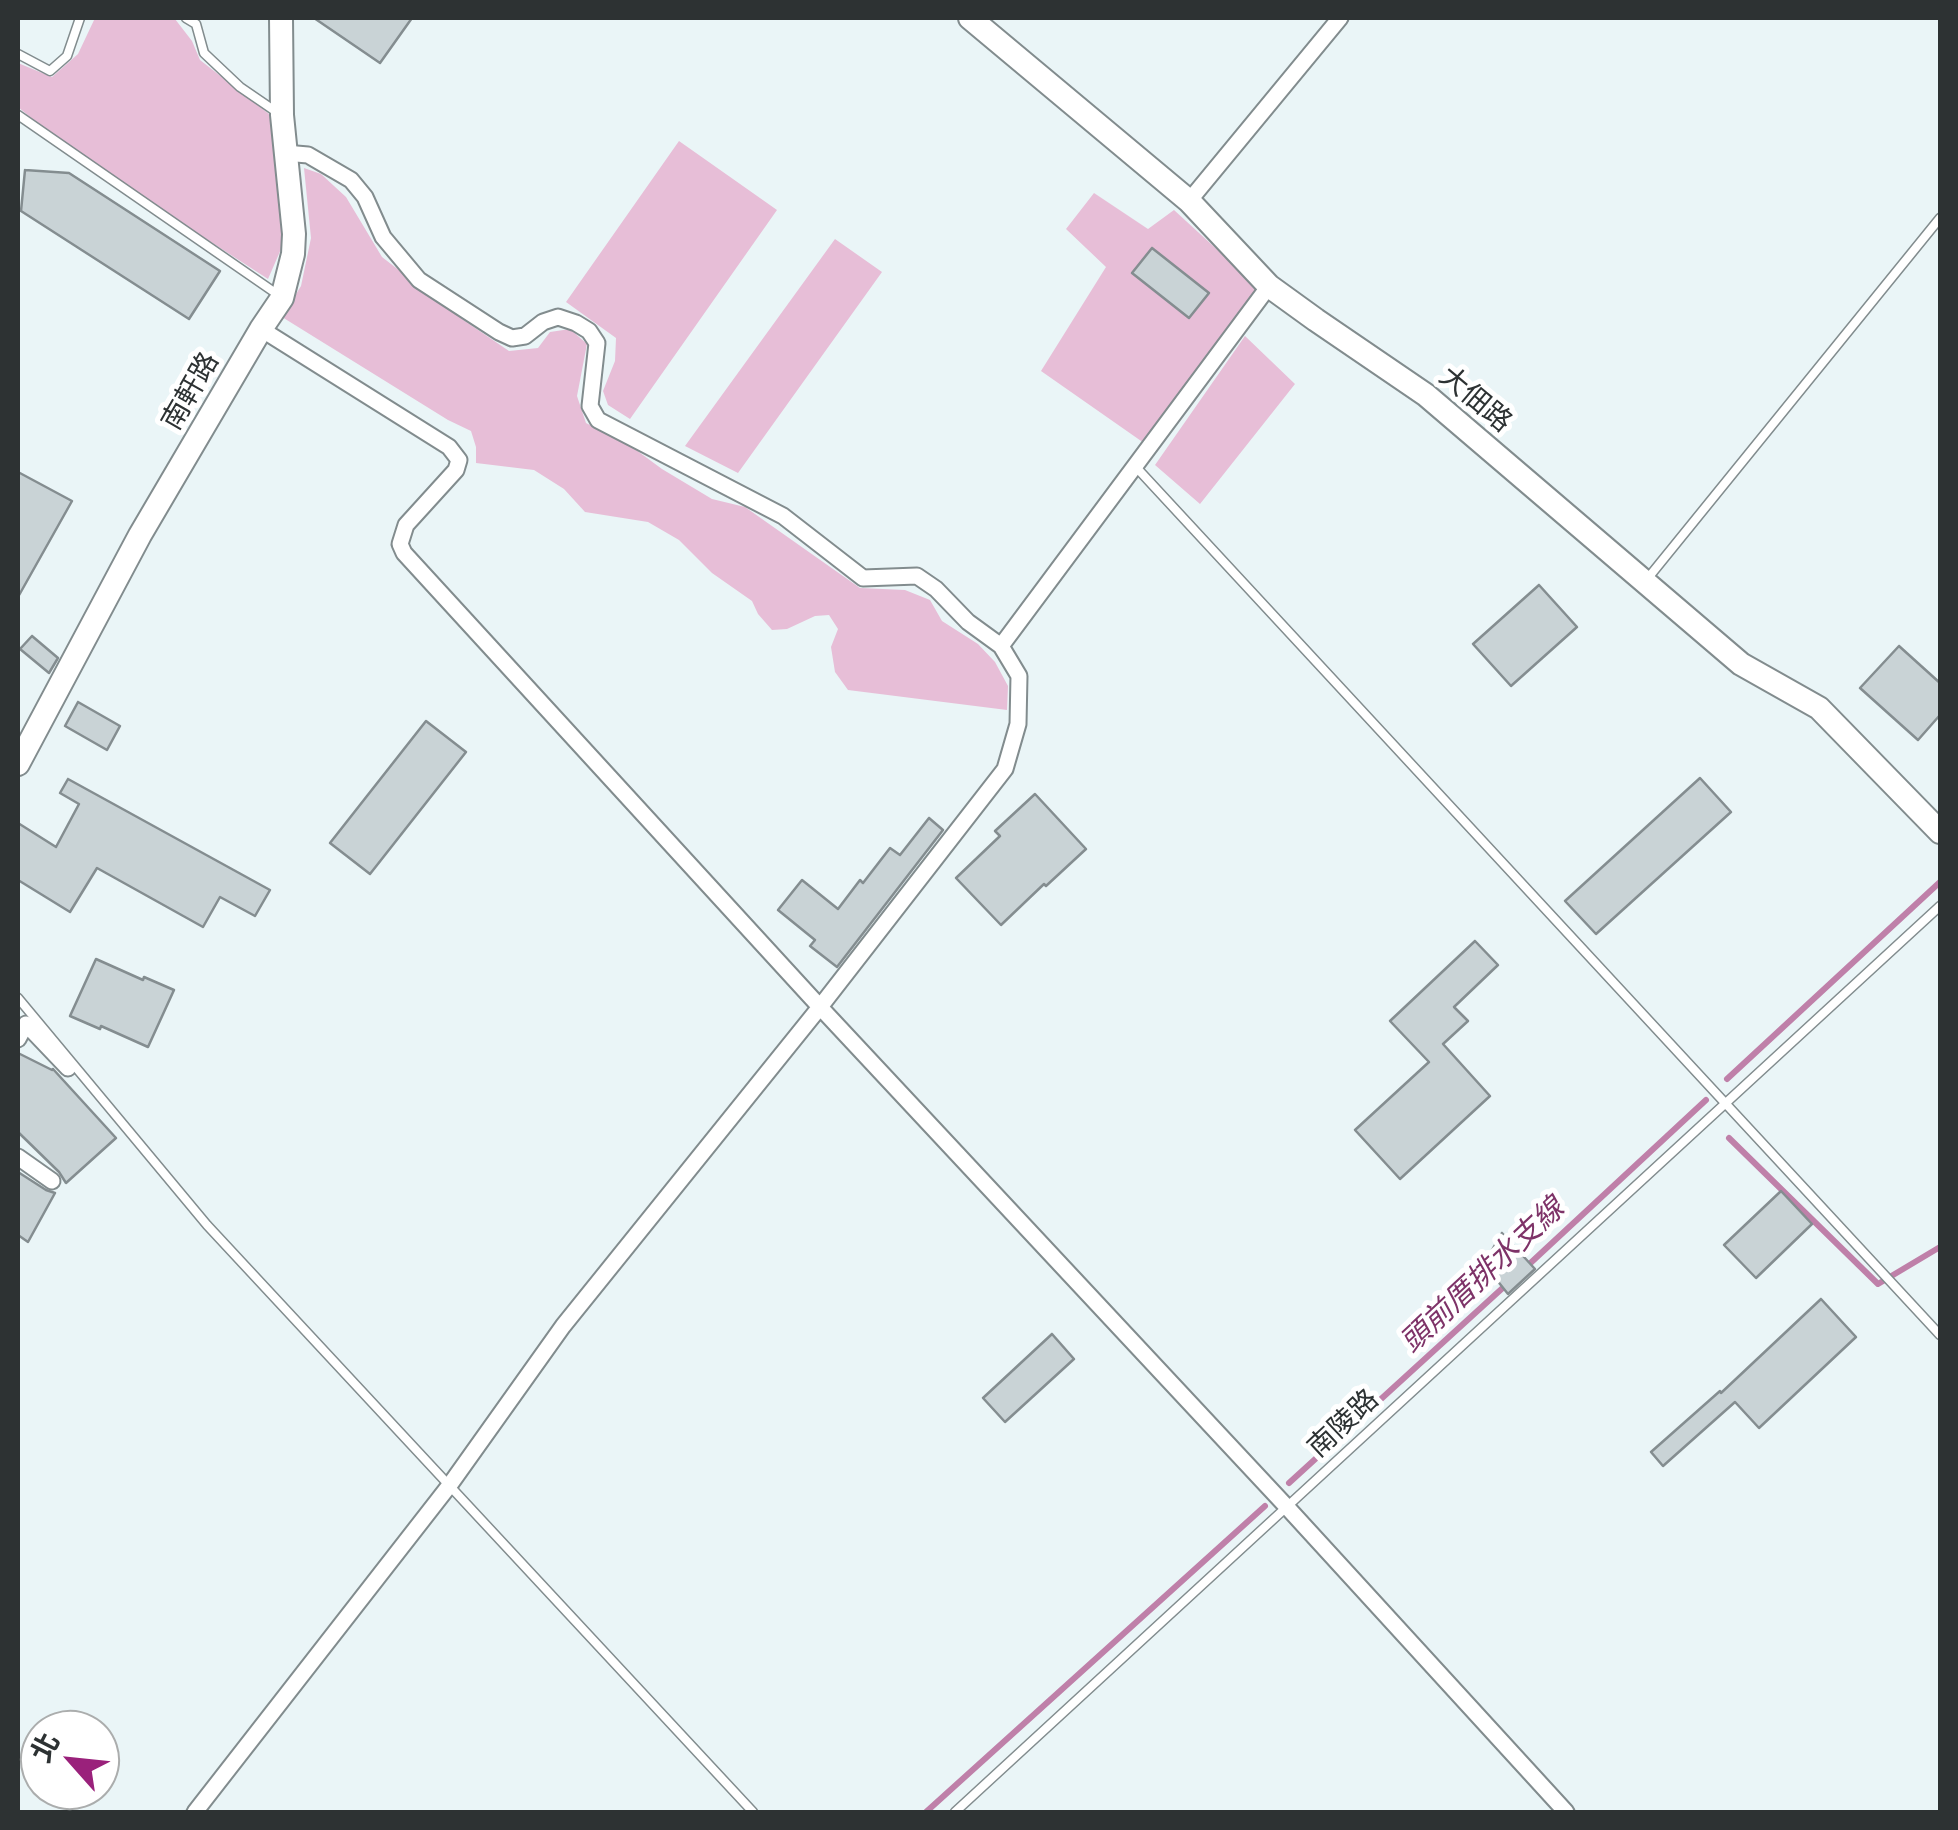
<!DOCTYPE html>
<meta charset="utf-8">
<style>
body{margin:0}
#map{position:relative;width:1958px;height:1830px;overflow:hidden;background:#eaf5f7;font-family:Ubuntu,"Noto Sans TC",sans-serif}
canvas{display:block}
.frame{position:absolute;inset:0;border:20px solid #2d3233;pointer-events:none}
.north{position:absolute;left:20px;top:1710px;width:100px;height:100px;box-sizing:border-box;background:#fff;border:2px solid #abadad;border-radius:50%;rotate:297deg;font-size:28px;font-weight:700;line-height:40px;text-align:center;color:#2d3233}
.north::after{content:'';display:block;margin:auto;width:35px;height:45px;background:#9a217b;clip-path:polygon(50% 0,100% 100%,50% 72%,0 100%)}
</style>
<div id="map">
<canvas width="1958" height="1830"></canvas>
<div class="frame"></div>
<div class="north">北</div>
</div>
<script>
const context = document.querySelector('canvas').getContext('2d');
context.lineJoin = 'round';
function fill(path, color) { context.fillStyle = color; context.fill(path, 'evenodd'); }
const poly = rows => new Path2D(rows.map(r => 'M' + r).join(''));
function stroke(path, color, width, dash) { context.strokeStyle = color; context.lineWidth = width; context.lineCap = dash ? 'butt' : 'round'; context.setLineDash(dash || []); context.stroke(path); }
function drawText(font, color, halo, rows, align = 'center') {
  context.font = font + ' Ubuntu,"Noto Sans TC",sans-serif'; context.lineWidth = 10; context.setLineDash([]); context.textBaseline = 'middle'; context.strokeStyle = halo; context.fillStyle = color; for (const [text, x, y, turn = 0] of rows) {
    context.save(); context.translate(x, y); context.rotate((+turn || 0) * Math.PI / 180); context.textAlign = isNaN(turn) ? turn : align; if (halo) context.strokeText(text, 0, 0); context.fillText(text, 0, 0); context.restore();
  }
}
fill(poly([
 [95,18,170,18,175,19,192,41,200,60,269,114,275,137,285,240,268,279,72,152,18,107,18,63,52,77,78,54],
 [679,141,777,210,630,419,608,405,603,391,615,361,616,338,566,302],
 [304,168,321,174,346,197,382,257,462,319,509,351,538,348,550,332,570,329,587,344,577,396,586,423,632,447,662,469,712,499,745,507,860,588,905,590,930,600,942,621,978,644,995,662,1008,686,1007,710,848,690,835,672,831,647,838,629,829,615,815,616,787,629,772,630,758,614,752,601,712,573,679,540,648,522,585,512,564,489,534,470,476,463,476,447,471,431,448,420,282,317,301,286,311,238],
 [1094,193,1148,229,1174,210,1258,287,1144,443,1041,371,1106,267,1066,229],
 [1152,248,1208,292,1189,318,1132,273],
 [835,239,882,272,738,473,685,446],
 [1245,336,1295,384,1200,504,1155,465]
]), '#e7bed7');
stroke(poly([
 [1727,1079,1940,882],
 [1729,1138,1878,1284,1940,1247],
 [1524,1269,1706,1100],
 [1289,1483,1507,1284],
 [926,1812,1265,1506]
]), '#bf80a9', 6);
const building = poly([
 [314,18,412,18,380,63,314,18],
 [25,170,69,173,220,271,189,319,21,211,25,170],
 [1152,248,1209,293,1189,318,1132,273,1152,248],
 [18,472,72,501,18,597,18,472],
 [1539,585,1577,627,1511,686,1473,644,1539,585],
 [32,636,58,658,49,673,20,649,32,636],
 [1899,646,1940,683,1940,715,1918,740,1860,688,1899,646],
 [78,702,120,726,107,750,65,726,78,702],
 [426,721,466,752,370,874,330,843,426,721],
 [1700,778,1731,812,1596,934,1565,901,1700,778],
 [68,779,270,890,255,916,220,897,203,927,97,868,70,912,18,880,18,823,56,847,79,804,60,793,68,779],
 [1035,794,1086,849,1046,886,1044,884,1001,925,956,878,1000,836,995,831,1035,794],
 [929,818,943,830,837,967,810,946,815,940,778,910,802,880,838,909,860,880,863,883,890,848,900,855,929,818],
 [1475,941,1498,965,1454,1007,1468,1021,1443,1044,1490,1096,1400,1179,1355,1130,1429,1062,1390,1021,1475,941],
 [96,959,143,980,144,977,174,990,148,1047,101,1026,100,1029,70,1016,96,959],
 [18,1053,52,1070,53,1069,116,1138,66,1183,59,1172,18,1132,18,1053],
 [18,1172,46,1190,55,1193,28,1242,18,1235,18,1172],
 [1781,1191,1812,1224,1756,1278,1724,1245,1781,1191],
 [1502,1233,1535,1269,1508,1294,1484,1264,1502,1233],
 [1821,1299,1856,1337,1759,1428,1735,1402,1663,1466,1651,1452,1720,1391,1721,1393,1821,1299],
 [1052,1334,1074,1359,1005,1422,983,1398,1052,1334]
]);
fill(building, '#c9d3d6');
stroke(building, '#848d90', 2.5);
const lane = poly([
 [186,18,196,24,204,53,240,87,278,113],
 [18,54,50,71,67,56,80,18],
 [18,115,277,294],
 [1135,466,1940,1335],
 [1648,578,1940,218],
 [18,998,207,1225,753,1812],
 [955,1812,1940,906]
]);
const street = poly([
 [285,153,308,155,351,180,365,197,383,237,419,280,499,332,512,338,525,336,543,322,558,317,576,323,589,331,597,343,590,406,598,420,783,516,863,578,917,576,936,589,968,622,1001,646],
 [1189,201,1340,18],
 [261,329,449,447,459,460,456,470,406,525,400,544,404,553,820,1007,1286,1506,1566,1812],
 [18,1039,26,1024,68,1068],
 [18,1157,52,1181],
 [195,1812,449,1486,563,1326,820,1007,1005,769,1018,724,1019,676,1001,646,1269,286]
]);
const secondary = poly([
 [970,18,1189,201,1269,286,1316,320,1426,395,1741,664,1819,708,1940,832],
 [18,764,140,535,261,329,282,298,293,254,294,234,282,115,281,18]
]);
stroke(lane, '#828c8e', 11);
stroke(street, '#828c8e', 19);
stroke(secondary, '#828c8e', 26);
stroke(lane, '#fff', 8);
stroke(street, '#fff', 15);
stroke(secondary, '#fff', 22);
drawText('28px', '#2d3233', '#fff', [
 ["南軒路",190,391,-60],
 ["大佃路",1476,399,40],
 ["南陵路",1343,1423,-43]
]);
drawText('italic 30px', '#7e3368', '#fff', [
 ["頭前厝排水支線",1482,1275,-43]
]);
</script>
